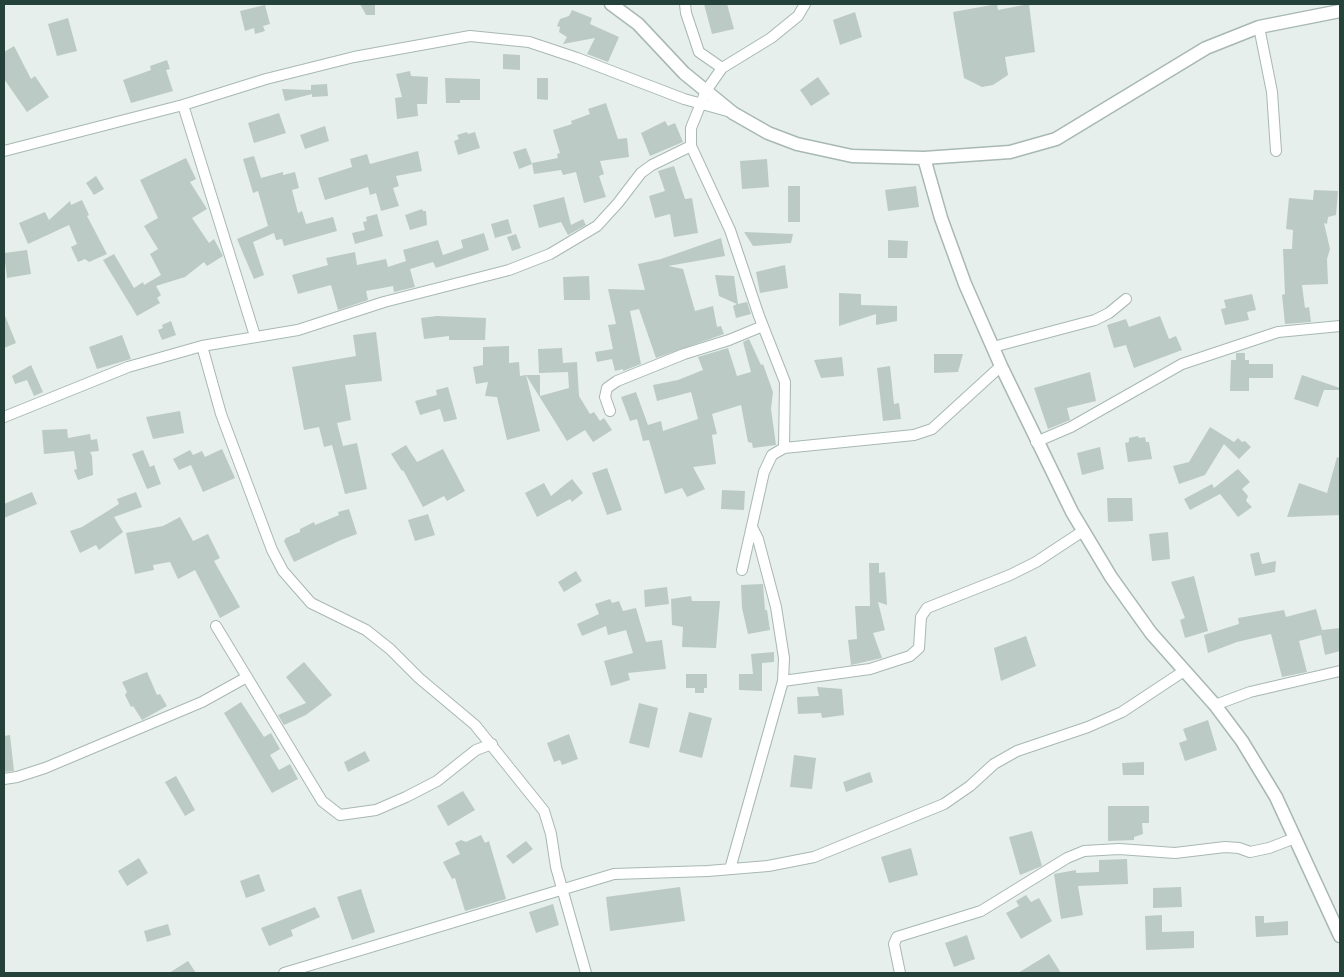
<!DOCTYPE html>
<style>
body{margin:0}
#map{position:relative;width:1344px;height:977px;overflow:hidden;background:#e6efeb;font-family:Raleway,sans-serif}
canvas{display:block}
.frame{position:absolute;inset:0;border:5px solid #24423a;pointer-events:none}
</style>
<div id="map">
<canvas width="1344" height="977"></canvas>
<div class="frame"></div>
</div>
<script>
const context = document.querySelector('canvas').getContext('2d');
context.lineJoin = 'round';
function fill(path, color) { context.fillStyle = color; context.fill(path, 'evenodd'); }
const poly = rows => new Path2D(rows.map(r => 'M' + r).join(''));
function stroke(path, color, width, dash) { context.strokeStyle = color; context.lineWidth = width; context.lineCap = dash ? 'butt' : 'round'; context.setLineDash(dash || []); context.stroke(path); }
fill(poly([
 [360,4,375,4,375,15,366,15],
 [704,4,727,4,734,29,712,34],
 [997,4,998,10,1029,4,1035,52,1005,57,1008,75,993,85,982,87,964,78,953,12],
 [265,5,270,24,263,26,265,31,255,34,254,28,245,31,240,11],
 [572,10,592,18,590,24,619,37,608,62,587,54,595,38,563,44,567,37,559,32,560,27,557,26,560,19,569,16],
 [855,12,862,37,840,45,833,20],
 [68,18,77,51,57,56,48,24],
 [14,46,31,79,35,76,49,97,27,112,4,79,4,52],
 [503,54,520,55,520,70,503,69],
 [167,60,170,69,166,70,173,91,131,103,123,80,151,70,150,66],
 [410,71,411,76,428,77,427,104,417,104,418,116,397,119,395,98,402,97,396,74],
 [818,77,830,94,811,106,800,90],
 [445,78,480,79,480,100,460,100,460,103,446,103],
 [537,78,548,78,548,100,537,99],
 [327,84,328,96,312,97,312,94,285,101,282,89,311,90,311,85],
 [606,103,618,139,627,138,629,157,600,161,604,174,599,176,606,197,584,203,576,172,563,175,561,170,534,174,532,163,558,158,557,154,560,153,553,130,572,124,571,121,590,114,588,109],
 [279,113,286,133,254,143,248,123],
 [665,121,668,126,675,123,683,142,650,156,641,133],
 [325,126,329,141,305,149,300,135],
 [467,132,468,134,475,132,480,148,458,155,454,141,459,139,457,135],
 [526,148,532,164,519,169,513,152],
 [418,151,422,171,396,176,399,186,393,188,399,206,381,211,376,193,370,195,368,187,325,200,318,178,352,167,350,159,367,154,370,164],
 [254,156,261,178,283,172,283,175,295,172,299,188,292,190,298,213,302,211,306,224,333,217,337,231,284,246,282,239,276,240,274,233,253,242,264,275,254,279,237,239,268,226,258,191,253,193,243,159],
 [186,158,196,179,190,182,207,209,192,218,209,243,214,239,223,256,207,266,204,262,185,277,156,286,161,295,157,298,160,303,137,316,103,260,114,254,134,288,143,282,144,285,161,275,150,254,158,249,144,226,158,218,140,180],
 [767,159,769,187,742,189,740,161],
 [674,166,685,199,692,198,698,233,674,237,670,214,655,218,649,196,665,191,658,171],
 [96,176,104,189,94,195,86,183],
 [788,186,800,186,800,222,788,222],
 [916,186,919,207,888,211,885,190],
 [1314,190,1338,191,1336,215,1328,217,1327,224,1324,223,1330,249,1327,259,1328,284,1302,285,1305,308,1309,307,1311,322,1285,324,1282,295,1285,294,1283,249,1292,249,1293,230,1286,229,1289,198,1313,200],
 [564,197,571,225,583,219,586,225,568,235,561,222,539,228,533,205],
 [82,200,89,215,87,216,107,254,89,262,85,259,78,262,71,247,77,244,69,225,28,244,19,223,45,212,49,220,70,201,71,205],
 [422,209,423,211,426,211,427,225,410,230,405,215],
 [377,214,383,236,355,244,352,233,365,230,363,222,367,221,366,217],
 [508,219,512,233,495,238,491,224],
 [744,232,793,234,791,243,753,246],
 [484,233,489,250,436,268,433,262,410,269,415,287,394,292,393,286,366,291,368,300,338,310,331,285,298,294,292,275,328,265,326,258,355,252,357,265,386,259,388,267,406,261,403,250,438,240,443,255,463,248,461,240],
 [516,234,521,248,512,251,507,237],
 [721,238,725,256,668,266,683,269,695,311,713,306,717,327,721,326,724,334,656,358,639,309,630,311,641,364,623,371,623,369,615,371,612,359,597,362,595,352,613,349,608,325,616,324,608,289,645,290,638,264,661,259],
 [888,240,908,241,907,258,888,258],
 [27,250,31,274,7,278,4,253],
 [785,265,788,288,760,293,756,272],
 [715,275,734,276,738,304,747,302,751,314,736,318,733,306,737,304,719,296],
 [589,276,590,300,564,300,563,277],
 [839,293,861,294,861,305,897,306,897,321,876,325,876,314,839,326],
 [1252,294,1256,310,1247,312,1249,320,1225,325,1221,309,1226,308,1224,300],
 [4,313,16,343,4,348],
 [437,316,486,318,485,340,449,340,449,336,424,339,421,318],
 [1160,316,1169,339,1176,336,1182,350,1134,368,1126,345,1114,348,1107,325,1126,319,1129,327],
 [171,321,176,335,162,340,158,330,163,328,162,325],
 [376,332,382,381,345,385,351,420,337,423,343,446,357,443,367,489,345,494,332,445,324,447,319,427,304,430,292,367,356,356,353,335],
 [122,335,131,359,97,369,89,347],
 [749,339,761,365,763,364,773,392,771,409,776,445,753,448,752,443,748,442,741,405,712,414,717,434,712,435,716,464,693,467,705,489,687,497,682,488,665,494,649,440,643,441,637,419,630,421,621,397,636,392,648,425,661,421,663,431,698,419,691,392,657,401,653,385,678,380,703,370,698,357,728,348,737,376,751,372,743,342],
 [509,346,509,363,519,362,520,376,526,375,540,431,507,440,497,397,485,396,488,382,476,384,473,367,483,365,483,347],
 [562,348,563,363,577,362,579,396,590,414,594,412,600,421,604,418,612,430,593,442,585,430,567,441,526,375,540,375,540,396,569,388,568,372,539,373,538,349],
 [1236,353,1245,353,1245,360,1249,360,1249,364,1273,364,1273,378,1249,378,1249,391,1230,391,1231,360,1236,360],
 [934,354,963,354,958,372,934,373],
 [842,357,844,376,821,378,814,360],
 [31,365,43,392,34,396,27,380,15,384,12,376],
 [890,366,894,404,899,403,901,419,883,421,877,368],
 [1090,372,1096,401,1067,408,1070,420,1048,429,1034,388],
 [1302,375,1340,388,1340,390,1324,390,1318,407,1294,399],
 [448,387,457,419,444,422,440,409,420,415,415,401,437,395,436,390],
 [180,411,184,433,153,439,146,417],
 [1210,427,1234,442,1238,438,1242,442,1245,441,1251,447,1239,459,1224,444,1205,475,1179,484,1173,466,1189,462],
 [67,429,68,438,90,434,91,440,97,439,99,451,90,452,92,456,93,475,78,480,74,470,77,469,74,451,44,454,42,430],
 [1138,436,1139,438,1145,437,1146,442,1149,442,1152,459,1128,462,1125,443,1129,442,1129,438],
 [406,445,417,462,443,449,465,491,447,501,444,496,423,507,403,470,402,471,391,454],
 [1100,447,1104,469,1082,475,1077,453],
 [222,449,235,478,203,492,191,465,179,470,173,459,190,450,193,455,202,451,205,457],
 [143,450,150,467,154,465,161,484,147,489,132,454],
 [1337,457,1340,458,1340,515,1287,517,1299,483,1327,493],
 [607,468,622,510,607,515,592,473],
 [1238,469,1250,482,1242,489,1248,496,1246,501,1252,507,1238,517,1220,494,1190,510,1184,499,1212,484,1214,488],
 [572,479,583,493,572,502,570,499,537,517,525,493,544,483,551,496],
 [722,490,745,491,744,510,721,509],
 [32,492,37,504,4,518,4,504],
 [136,492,142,507,114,517,123,532,99,550,96,545,80,553,70,531,82,527,119,504,117,499],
 [1107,498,1132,498,1133,521,1108,522],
 [349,509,357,534,341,540,294,562,284,541,286,538,300,532,300,529,314,522,315,525,339,515,338,512],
 [428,514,435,535,415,541,408,520],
 [180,517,193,541,208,534,220,558,214,561,240,607,220,618,195,570,178,579,170,562,153,565,154,570,135,574,126,533,163,526],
 [1168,532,1170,559,1152,561,1149,534],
 [1259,552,1262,564,1276,561,1275,572,1255,576,1250,554],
 [869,563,879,563,879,573,885,572,887,605,878,602,885,630,873,633,882,658,851,665,848,640,857,639,855,606,870,606],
 [576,571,582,581,564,592,558,582],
 [1194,576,1208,631,1185,638,1180,620,1185,618,1171,582],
 [763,584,765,610,767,610,770,630,748,634,742,608,741,585],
 [667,587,669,604,645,607,644,590],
 [691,596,692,601,720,601,716,648,682,647,683,627,672,625,671,599],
 [610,599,612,603,619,601,623,611,636,608,646,642,662,640,666,669,628,673,630,680,611,686,604,661,633,653,626,630,608,635,606,626,582,636,577,624,599,614,595,604],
 [1316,609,1322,630,1340,628,1340,651,1325,655,1321,635,1299,641,1307,672,1282,677,1271,634,1237,642,1208,653,1204,635,1239,624,1238,618,1284,610,1286,617],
 [1026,636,1036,666,1001,681,994,648],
 [774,652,774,662,762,663,762,691,739,690,739,674,753,674,751,654],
 [304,662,332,695,306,715,284,725,278,715,306,703,286,677],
 [147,672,157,695,160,694,167,706,142,720,133,706,131,707,125,695,127,692,122,682],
 [686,674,707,674,707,688,704,688,704,693,695,693,695,688,686,688],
 [817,687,842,689,844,715,822,718,821,713,798,714,797,697,819,696],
 [241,702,264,737,271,733,280,749,270,755,279,770,290,764,298,779,272,793,224,713],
 [639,703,658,708,649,748,629,743],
 [689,712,712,718,702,758,679,752],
 [1208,720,1217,750,1185,761,1179,743,1187,740,1183,729],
 [569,734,578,759,562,765,560,760,554,762,547,743],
 [10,735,14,771,4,772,4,736],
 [365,751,370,761,348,772,344,762],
 [794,755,816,758,812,789,790,787],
 [1144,762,1144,775,1123,775,1122,763],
 [870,772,873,782,846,792,843,782],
 [176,776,195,810,185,816,165,782],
 [463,791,475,810,448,826,437,806],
 [1108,806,1149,806,1149,823,1142,823,1143,834,1134,837,1134,840,1108,841],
 [1032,831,1042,866,1020,875,1009,837],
 [481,835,485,843,489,841,506,899,465,911,455,878,452,879,443,862,460,854,455,843,461,840,466,842],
 [526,841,533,849,513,864,506,856],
 [911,848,918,875,889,883,881,857],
 [139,858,148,873,127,886,118,871],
 [1127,859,1128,884,1078,886,1083,915,1061,919,1054,874,1076,870,1076,873,1099,872,1099,860],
 [259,874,265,891,246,898,240,881],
 [680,887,685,921,610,931,606,897],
 [1181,887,1182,907,1153,908,1153,888],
 [361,889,375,932,352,940,337,897],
 [1026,895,1031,902,1039,898,1052,921,1021,939,1006,913,1019,906,1016,901],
 [553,904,559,925,536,933,529,912],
 [315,907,320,917,291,930,293,936,269,946,261,928],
 [1162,915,1162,932,1194,931,1194,948,1146,950,1145,916],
 [1255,916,1264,916,1264,923,1288,921,1288,935,1256,937],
 [168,924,171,935,147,942,144,931],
 [967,935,975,959,954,967,945,943],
 [1049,954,1061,973,1018,973],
 [188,961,196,973,169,973]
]), '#bbcac4');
const minor = poly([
 [685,4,686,13,699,52,722,68],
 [1259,27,1272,92,1276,151],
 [183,105,255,336],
 [4,151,183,105,266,79,354,57,470,36,529,42,577,58,684,99,731,112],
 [202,346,221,414,272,550,283,571,311,603,366,630,390,649,419,678,475,725,544,811,551,834,556,867,586,973],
 [993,347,1095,320,1109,313,1126,299],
 [610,411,605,397,607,388,617,381,684,354,729,340,763,326],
 [4,417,128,367,202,346,298,330,384,302,509,270,550,254,597,226,618,203,641,173,652,165,691,146],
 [1036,442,1071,427,1182,364,1278,332,1340,326],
 [784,448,785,382,759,316,730,230,691,146,691,128,706,91,722,68,771,38,798,16,805,4],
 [742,570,764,472,772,455,784,448,914,435,932,429,1001,366],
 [216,626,322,801,340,815,376,810,406,797,437,781,476,750,492,744],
 [783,681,870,669,910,656,919,648,921,617,927,608,1010,575,1036,562,1083,531],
 [1215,705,1250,692,1340,671],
 [4,779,17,777,45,768,202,702,247,677],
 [730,869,783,681,784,658,776,607,758,539,753,529],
 [284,973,614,874,708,871,768,866,814,857,944,804,970,786,994,764,1017,751,1088,727,1122,712,1184,671],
 [900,973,894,944,897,937,981,911,1067,858,1084,851,1119,849,1175,853,1225,847,1239,848,1250,852,1269,848,1295,838]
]);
const tertiary = poly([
 [611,4,638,24,684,73,733,113,768,133,797,144,852,156,924,158,1010,152,1056,139,1206,48,1259,27,1340,11],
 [924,158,941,218,965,284,1001,366,1072,512,1111,577,1151,633,1215,705,1242,741,1276,797,1340,936]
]);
stroke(minor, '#a8b8b2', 12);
stroke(tertiary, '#a8b8b2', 15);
stroke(minor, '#fff', 10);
stroke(tertiary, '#fff', 12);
</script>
